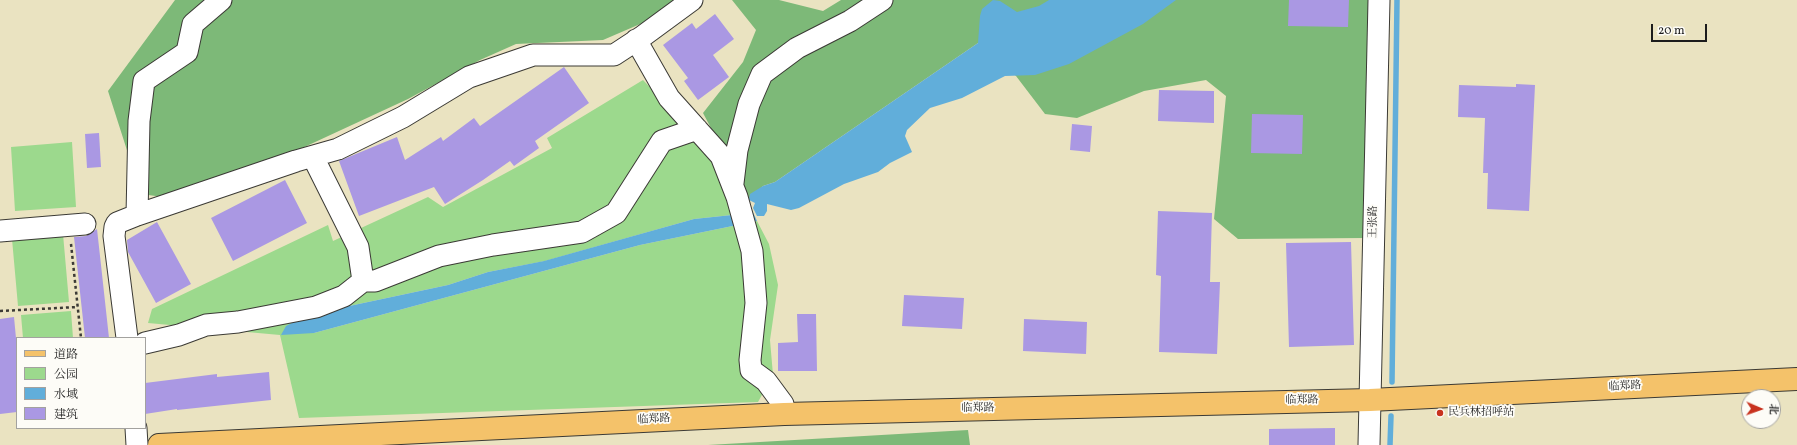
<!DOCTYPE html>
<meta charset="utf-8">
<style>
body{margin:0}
#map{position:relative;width:1797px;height:445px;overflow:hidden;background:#eae3c1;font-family:Vollkorn,"Noto Serif SC",serif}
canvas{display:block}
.legend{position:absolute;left:16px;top:337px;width:130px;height:92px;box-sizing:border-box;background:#fdfcf7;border:1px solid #a3a29f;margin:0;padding:5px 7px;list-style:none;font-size:12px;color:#1c1c1c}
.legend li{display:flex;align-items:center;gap:8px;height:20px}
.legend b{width:20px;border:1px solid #a3a29f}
.north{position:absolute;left:1741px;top:389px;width:40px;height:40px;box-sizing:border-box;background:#fdfcf7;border:1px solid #a3a29f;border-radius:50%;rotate:92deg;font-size:11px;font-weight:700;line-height:16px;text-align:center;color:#1c1c1c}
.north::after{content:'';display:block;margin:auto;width:14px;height:18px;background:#c8321e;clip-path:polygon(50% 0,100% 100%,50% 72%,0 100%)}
.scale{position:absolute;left:1651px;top:24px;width:56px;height:18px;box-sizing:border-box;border:2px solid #1c1c1c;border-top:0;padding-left:5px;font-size:12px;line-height:14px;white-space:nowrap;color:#1c1c1c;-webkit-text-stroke:3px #fdfcf7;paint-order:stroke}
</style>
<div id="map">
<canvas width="1797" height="445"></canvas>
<ul class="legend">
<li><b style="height:5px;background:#f4c26a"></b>道路</li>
<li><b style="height:11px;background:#9cd98d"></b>公园</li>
<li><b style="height:11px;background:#61aeda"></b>水域</li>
<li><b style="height:11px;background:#aa98e3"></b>建筑</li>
</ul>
<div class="north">北</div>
<div class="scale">20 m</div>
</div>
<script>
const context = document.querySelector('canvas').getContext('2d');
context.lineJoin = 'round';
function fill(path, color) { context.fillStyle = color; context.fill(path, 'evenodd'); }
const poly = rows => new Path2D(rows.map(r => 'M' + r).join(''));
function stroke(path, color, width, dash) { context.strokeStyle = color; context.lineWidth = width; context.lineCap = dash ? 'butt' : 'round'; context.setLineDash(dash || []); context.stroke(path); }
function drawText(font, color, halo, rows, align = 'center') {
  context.font = font + ' Vollkorn,"Noto Serif SC",serif'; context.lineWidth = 3.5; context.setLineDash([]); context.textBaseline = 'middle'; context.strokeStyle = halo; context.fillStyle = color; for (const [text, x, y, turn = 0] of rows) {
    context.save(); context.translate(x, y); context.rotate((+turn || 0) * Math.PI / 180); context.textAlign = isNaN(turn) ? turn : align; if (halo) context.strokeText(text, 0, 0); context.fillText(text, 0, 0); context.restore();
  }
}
fill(poly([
 [643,80,670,108,722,173,732,215,694,219,545,261,488,272,448,285,307,315,314,333,640,245,757,221,769,244,778,285,770,340,773,375,758,402,299,418,280,335,148,323,152,309,328,225,333,241,428,197,443,207,552,148,547,138],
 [72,142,76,207,15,211,11,147],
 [63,234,69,302,18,306,12,239],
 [71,311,73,338,23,338,21,315]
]), '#9cd98d');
fill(poly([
 [175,0,696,0,603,40,516,44,480,60,408,99,285,156,163,197,141,194,108,91],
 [732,0,779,0,823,11,841,0,1371,0,1364,238,1238,239,1214,219,1226,96,1206,80,1144,91,1077,118,1045,114,1016,76,978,43,775,182,763,186,749,200,703,113,743,62,756,30],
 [968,430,970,445,708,445]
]), '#7db978');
fill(poly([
 [993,0,1000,1,1017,12,1039,6,1049,0,1176,0,1143,24,1069,64,1035,75,1005,76,962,98,930,108,907,130,905,136,912,152,890,163,878,172,844,184,799,208,791,210,767,204,767,211,764,216,757,216,753,208,755,203,749,200,750,194,763,186,775,182,978,43,980,16,982,9],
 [752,210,757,221,640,245,314,333,281,335,286,326,307,315,448,285,488,272,544,261,694,219,732,215]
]), '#61aeda');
stroke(poly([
 [1392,382,1397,0],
 [1390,445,1391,416]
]), '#61aeda', 5.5);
fill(poly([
 [1289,0,1349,0,1348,27,1288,26],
 [715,14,734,39,713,55,729,77,698,100,684,81,688,78,663,45,692,23,696,29],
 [564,67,589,103,535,141,539,148,514,166,510,161,483,180,445,204,434,187,359,216,339,161,397,137,405,160,441,137,443,141,474,118,480,126],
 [1516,84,1535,85,1529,211,1487,209,1488,173,1483,173,1485,118,1458,117,1459,85,1516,87],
 [1159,90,1214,91,1214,123,1158,121],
 [1252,114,1303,115,1302,154,1251,153],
 [1072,124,1092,126,1090,152,1070,150],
 [99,133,101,167,87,168,85,134],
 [285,180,307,223,233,261,211,218],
 [1158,211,1212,213,1210,282,1220,282,1217,354,1159,352,1161,276,1156,275],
 [157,222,191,284,156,303,128,252,127,240],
 [97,229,101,265,109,338,85,338,74,237,86,236],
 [1351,242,1354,345,1289,347,1286,243],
 [904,295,964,298,962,329,902,326],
 [797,314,816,314,817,371,778,371,778,343,798,342],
 [14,317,17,349,17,412,0,414,0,319],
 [1024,319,1087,322,1086,354,1023,351],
 [269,372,271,400,177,410,177,409,145,414,145,383,217,374,217,377],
 [1335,428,1335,445,1269,445,1269,429]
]), '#aa98e3');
const minor = poly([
 [636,40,669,98,721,156,737,197,752,251,756,303,750,360,751,370,766,381,783,404,784,414],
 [733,183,737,150,749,104,762,74,797,48,850,21,882,0],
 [137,215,139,121,144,81,187,52,193,24,221,0],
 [0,231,85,224],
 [363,281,375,281,439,256,493,245,582,232,616,213,662,141,697,129],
 [127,338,114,236,115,227,117,223,137,215,296,161,338,149,403,117,469,77,533,55,614,55,643,36,692,0],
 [145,343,179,335,206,325,238,322,316,307,344,296,363,281,358,247,313,157],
 [136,428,137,445],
 [1369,445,1379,0]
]);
const major = poly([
 [159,445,784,414,1370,400,1797,379]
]);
stroke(minor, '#3b3a35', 23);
stroke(major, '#3b3a35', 24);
stroke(poly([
 [71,244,81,338],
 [0,311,78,307]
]), '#3b3a35', 2.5, [3, 3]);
stroke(minor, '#fff', 21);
stroke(major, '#f4c26a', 22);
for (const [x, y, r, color] of [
 [1440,413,4,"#c8321e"]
]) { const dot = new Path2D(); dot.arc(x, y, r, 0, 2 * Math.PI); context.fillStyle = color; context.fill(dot); stroke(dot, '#fdfcf7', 1.5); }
drawText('11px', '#1c1c1c', '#fdfcf7', [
 ["王张路",1374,222,-89],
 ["临郑路",1625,387,-3],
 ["临郑路",1302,401,-1],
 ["临郑路",978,409,-1],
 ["临郑路",654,420,-3]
]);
drawText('11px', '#1c1c1c', '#fdfcf7', [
 ["民兵林招呼站",1448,413]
], 'left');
</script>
